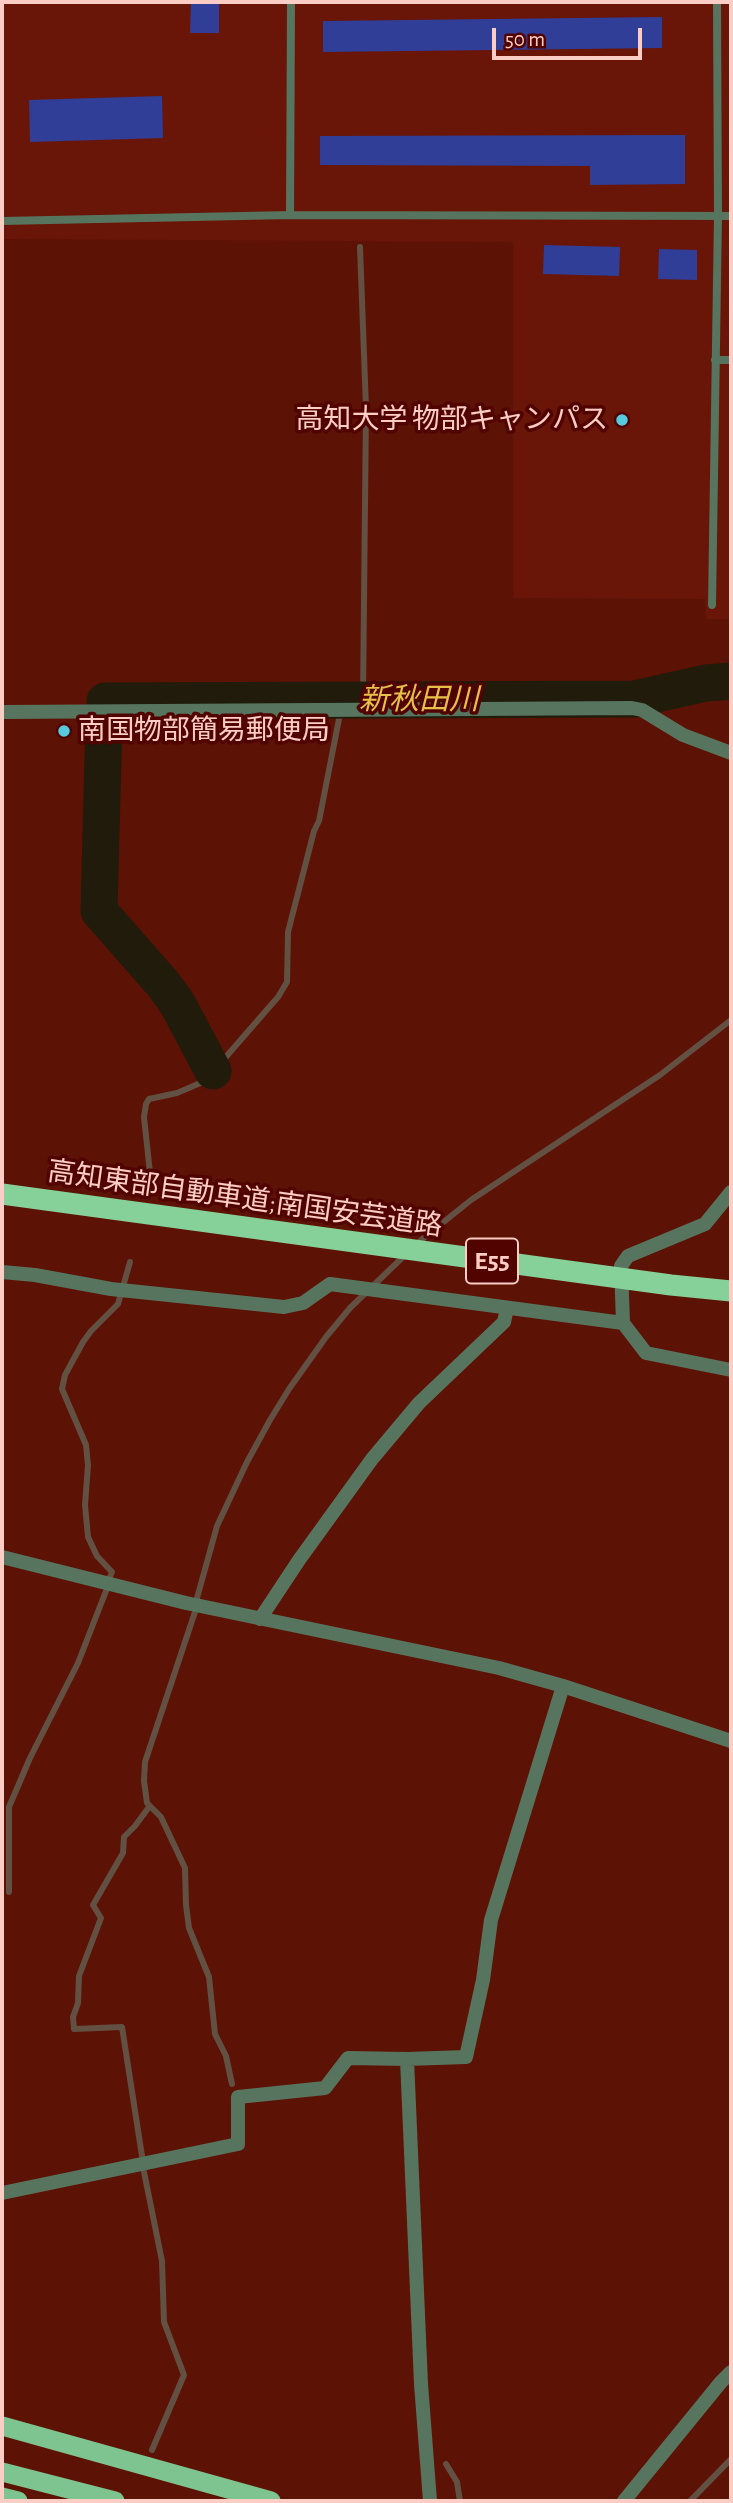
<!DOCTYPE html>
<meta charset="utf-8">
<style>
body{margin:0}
#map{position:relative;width:733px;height:2503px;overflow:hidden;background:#5d1206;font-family:"Alegreya Sans",sans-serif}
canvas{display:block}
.frame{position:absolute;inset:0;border:4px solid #fccdc4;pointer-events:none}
.scale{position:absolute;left:492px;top:28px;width:150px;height:32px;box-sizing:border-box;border:4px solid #fccdc4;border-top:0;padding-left:9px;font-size:21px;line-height:24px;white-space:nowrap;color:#fccdc4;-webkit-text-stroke:5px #510300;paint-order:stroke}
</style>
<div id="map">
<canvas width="733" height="2503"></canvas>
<div class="frame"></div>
<div class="scale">50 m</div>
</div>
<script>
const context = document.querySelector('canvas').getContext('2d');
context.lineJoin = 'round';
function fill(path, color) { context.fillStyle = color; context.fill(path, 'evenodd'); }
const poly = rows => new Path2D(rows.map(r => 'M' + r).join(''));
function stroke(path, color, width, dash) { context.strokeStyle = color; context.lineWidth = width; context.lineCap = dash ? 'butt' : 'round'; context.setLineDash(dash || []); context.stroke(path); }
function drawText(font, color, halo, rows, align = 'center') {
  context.font = font + ' "Alegreya Sans","Noto Sans JP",sans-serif'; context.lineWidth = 7; context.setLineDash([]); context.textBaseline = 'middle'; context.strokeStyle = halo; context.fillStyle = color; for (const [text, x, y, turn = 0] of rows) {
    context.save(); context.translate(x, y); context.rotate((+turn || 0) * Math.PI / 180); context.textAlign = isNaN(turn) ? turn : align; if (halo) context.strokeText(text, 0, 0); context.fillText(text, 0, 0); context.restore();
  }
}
fill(poly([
 [2,2,731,2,731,619,706,619,705,599,513,598,513,242,2,239]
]), '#691508');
stroke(poly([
 [360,247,366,408,363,699],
 [341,702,341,699],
 [150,1173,144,1117,146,1104,149,1099,177,1093,205,1081,278,997,287,982,288,932,314,831,319,821,339,719],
 [415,1245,471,1200,660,1075,731,1020],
 [110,1577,112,1572,97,1556,88,1537,85,1505,88,1465,86,1445,62,1389,65,1375,83,1342,91,1331,118,1304,130,1262],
 [197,1598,217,1526,247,1462,270,1420,289,1389,326,1337,350,1308,405,1255],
 [195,1612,145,1762,144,1781,147,1803,161,1817,185,1868,186,1905,189,1928,209,1977,215,2034,226,2056,232,2084],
 [9,1892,9,1807,30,1758,78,1663,106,1591],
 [142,2156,122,2027,74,2029,73,2017,78,2003,79,1976,101,1918,93,1905,123,1853,124,1837,135,1826,149,1807],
 [144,2172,162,2261,164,2322,184,2375,152,2450],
 [446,2464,457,2482,460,2501],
 [690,2501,731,2459]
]), '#625042', 6);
stroke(poly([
 [105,701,634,699,706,683,731,681],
 [104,720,99,911,163,984,177,1003,213,1071]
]), '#201b0a', 37);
fill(poly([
 [191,2,219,2,219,33,190,33],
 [662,17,662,48,323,52,323,21],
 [162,96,163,138,30,142,29,100],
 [685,135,685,184,590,185,590,166,320,165,320,136],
 [544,245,620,247,619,276,543,274],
 [659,249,697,250,697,280,658,279]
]), '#303e98');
stroke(poly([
 [291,2,290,215,731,216],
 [2,221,290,215],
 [715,360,731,360],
 [712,605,718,216,717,2]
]), '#57755e', 8);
stroke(poly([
 [2,712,632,708,642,710,683,735,731,753],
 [731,1192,705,1224,628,1256,621,1266,623,1323,646,1353,731,1370],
 [2,1272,35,1275,111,1289,284,1307,303,1303,330,1284,623,1323],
 [2,1557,186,1603,499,1668,563,1686,731,1741],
 [260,1619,299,1560,372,1459,419,1403,504,1322,507,1308],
 [407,2059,421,2384,430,2501],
 [2,2193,238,2144,238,2097,325,2088,348,2058,407,2059,466,2057,483,1980,491,1920,563,1686],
 [624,2501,721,2382,731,2372]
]), '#57755e', 14);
stroke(poly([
 [2,2426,271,2501],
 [2,2472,115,2501],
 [2,2497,18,2501]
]), '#7ec490', 19);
stroke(poly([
 [2,1194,671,1285,731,1291]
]), '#85d199', 21);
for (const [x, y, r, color] of [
 [622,420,7,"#55cadf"],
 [64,731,7,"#55cadf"]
]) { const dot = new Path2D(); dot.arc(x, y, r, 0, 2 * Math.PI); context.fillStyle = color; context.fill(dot); stroke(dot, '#510300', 2.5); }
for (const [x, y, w] of [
 [492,1261,52]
]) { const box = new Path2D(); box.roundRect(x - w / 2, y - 22.5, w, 45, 5); context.fillStyle = '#510300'; context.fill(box); stroke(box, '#fccdc4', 2); }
drawText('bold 26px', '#fccdc4', null, [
 ["E55",492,1261]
]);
drawText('28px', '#fccdc4', '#510300', [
 ["高知大学 物部キャンパス",608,420],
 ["南国物部簡易郵便局",78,731,"left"]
], 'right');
drawText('28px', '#fccdc4', '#510300', [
 ["高知東部自動車道;南国安芸道路",245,1199,8]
]);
drawText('italic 30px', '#e6c149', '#510300', [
 ["新秋田川",419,700]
]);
</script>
